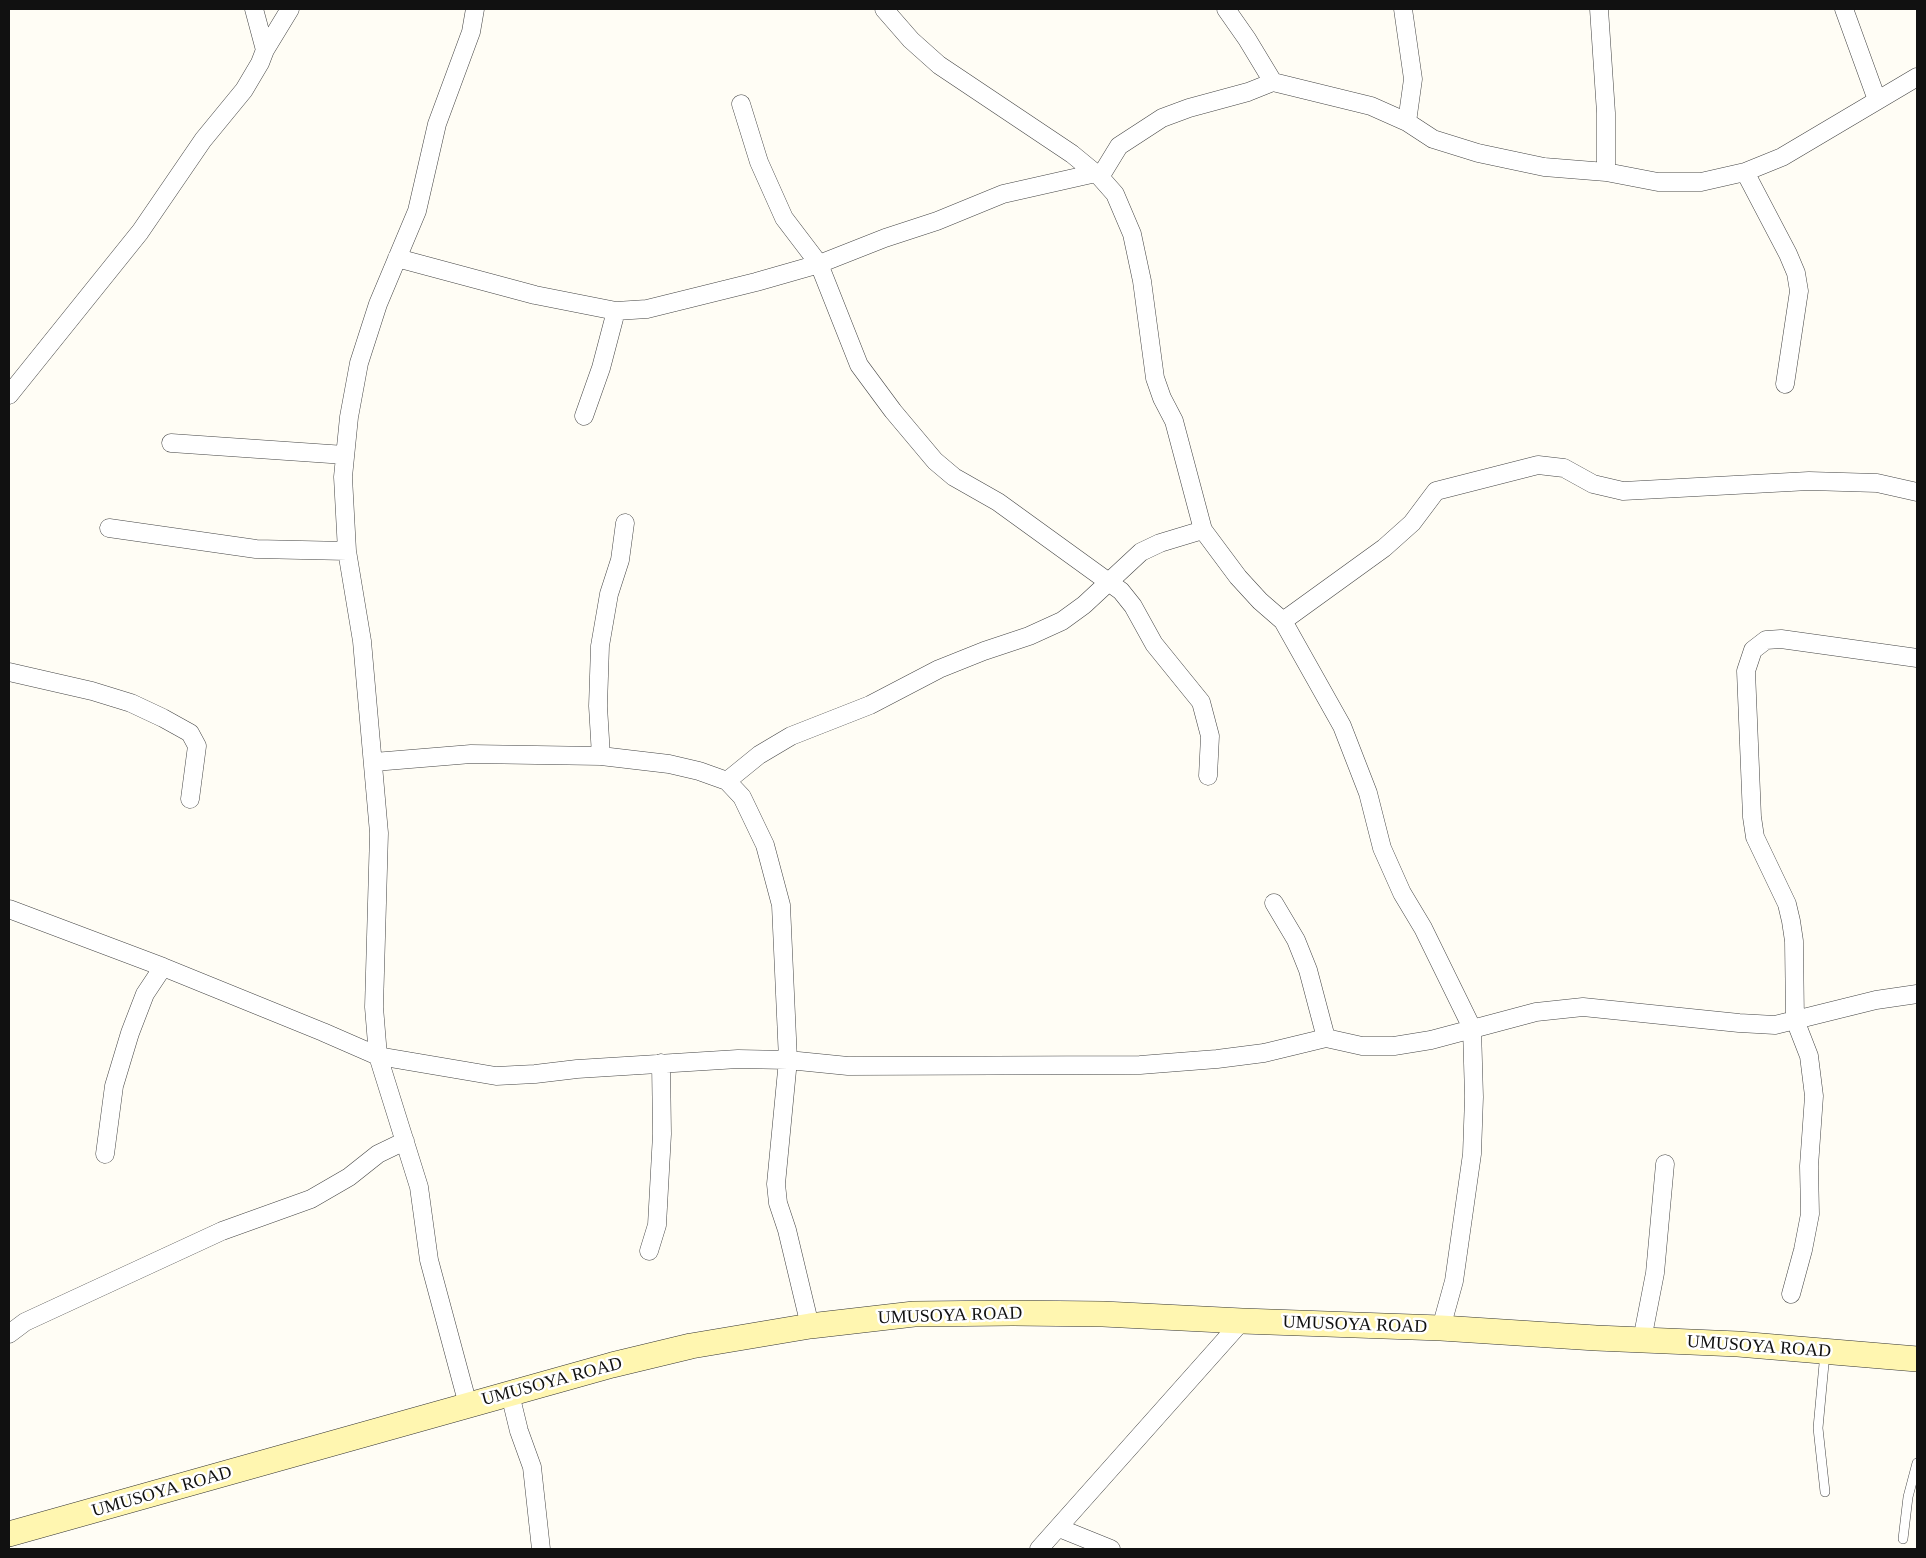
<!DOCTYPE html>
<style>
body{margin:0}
#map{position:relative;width:1926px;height:1558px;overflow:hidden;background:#fffdf5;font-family:Georgia,serif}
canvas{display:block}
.frame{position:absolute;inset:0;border:10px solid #111;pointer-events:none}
</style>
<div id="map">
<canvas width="1926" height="1558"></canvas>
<div class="frame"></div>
</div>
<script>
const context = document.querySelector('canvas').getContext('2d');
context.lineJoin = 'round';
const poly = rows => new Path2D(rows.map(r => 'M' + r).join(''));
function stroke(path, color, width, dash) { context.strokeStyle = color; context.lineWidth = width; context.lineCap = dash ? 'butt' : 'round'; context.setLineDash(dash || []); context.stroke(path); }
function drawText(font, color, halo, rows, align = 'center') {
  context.font = font + ' Georgia,serif'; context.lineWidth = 5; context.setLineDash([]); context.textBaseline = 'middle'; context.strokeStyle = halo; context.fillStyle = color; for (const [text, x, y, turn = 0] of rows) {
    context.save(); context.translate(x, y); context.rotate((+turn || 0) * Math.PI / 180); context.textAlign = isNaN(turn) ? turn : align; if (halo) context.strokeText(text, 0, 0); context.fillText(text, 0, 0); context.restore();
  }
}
const service = poly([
 [1825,1353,1818,1428,1825,1492],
 [1903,1539,1908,1497,1917,1463]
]);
const minor = poly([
 [884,9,911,40,939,65,1072,154,1100,177,1115,194,1132,234,1142,281,1155,378,1162,398,1174,421,1203,530,1238,577,1260,601,1283,621,1342,726,1368,793,1382,848,1402,893,1423,928,1472,1028,1474,1097,1472,1154,1454,1281,1441,1328],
 [1226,9,1247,39,1273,82],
 [1403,9,1413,79,1407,122],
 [1599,9,1606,113,1606,172],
 [1844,9,1877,100],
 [265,50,290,9],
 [741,104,759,162,784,218,819,264,859,365,893,411,935,461,954,477,998,502,1121,591,1133,606,1154,644,1201,702,1210,736,1208,776],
 [1745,172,1788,254,1796,273,1799,291,1785,384],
 [1100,177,1119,146,1162,118,1189,108,1248,92,1273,82,1371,106,1407,122,1433,139,1478,153,1544,167,1606,172,1658,182,1701,182,1745,172,1782,157,1917,77],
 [397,258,535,295,616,311,647,309,756,282,819,264,885,238,937,221,1003,194,1096,173],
 [9,395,140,232,203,140,244,90,260,63,265,50,254,9],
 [584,416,601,368,616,311],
 [171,443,345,455],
 [109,528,256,549,347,551],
 [1283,621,1384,548,1412,523,1436,491,1538,465,1564,468,1593,484,1623,491,1809,481,1877,483,1917,492],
 [9,672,92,691,131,703,163,718,190,733,197,746,190,799],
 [601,756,598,706,600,646,609,594,620,560,625,523],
 [374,762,471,754,601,756,669,764,699,771,727,781,742,797,765,845,781,905,788,1060,776,1184,778,1203,787,1230,810,1326],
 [727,781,759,755,791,736,870,705,939,669,984,651,1029,636,1062,621,1084,605,1141,552,1160,543,1203,530],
 [1274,903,1296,940,1308,970,1326,1038],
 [9,909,163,967,323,1032,378,1056,496,1076,535,1074,577,1069,738,1059,788,1060,848,1066,1140,1065,1217,1059,1264,1053,1326,1038,1362,1046,1394,1046,1431,1040,1536,1012,1583,1007,1739,1023,1775,1025,1876,1000,1917,994],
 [105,1154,114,1086,130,1033,145,994,163,967],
 [649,1251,657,1225,662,1134,661,1063],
 [1791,1294,1803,1250,1810,1214,1809,1166,1814,1096,1809,1056,1795,1020,1794,941,1791,921,1787,904,1755,837,1752,817,1746,671,1753,650,1766,640,1781,639,1917,658],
 [9,1334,25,1322,222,1231,311,1199,349,1177,378,1154,405,1141],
 [1642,1340,1655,1273,1665,1164],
 [510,1394,519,1431,532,1467,541,1549],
 [468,1405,429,1260,419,1187,378,1056,374,1007,379,833,362,641,347,551,343,477,349,417,359,363,378,304,417,211,437,124,471,32,475,9],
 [1059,1528,1111,1549],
 [1039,1549,1242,1321]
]);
const secondary = poly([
 [9,1534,612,1365,691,1346,810,1326,914,1314,1013,1313,1103,1314,1242,1321,1441,1328,1596,1338,1738,1344,1917,1359]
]);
stroke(service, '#444', 10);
stroke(minor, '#444', 19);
stroke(secondary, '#333', 26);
stroke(service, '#fff', 9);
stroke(minor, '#fff', 18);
stroke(secondary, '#fff6b0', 25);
drawText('18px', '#111', '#fff', [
 ["UMUSOYA ROAD",950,1316,-2],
 ["UMUSOYA ROAD",1355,1325,2],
 ["UMUSOYA ROAD",1759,1347,4],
 ["UMUSOYA ROAD",552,1382,-15],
 ["UMUSOYA ROAD",162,1492,-16]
]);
</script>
